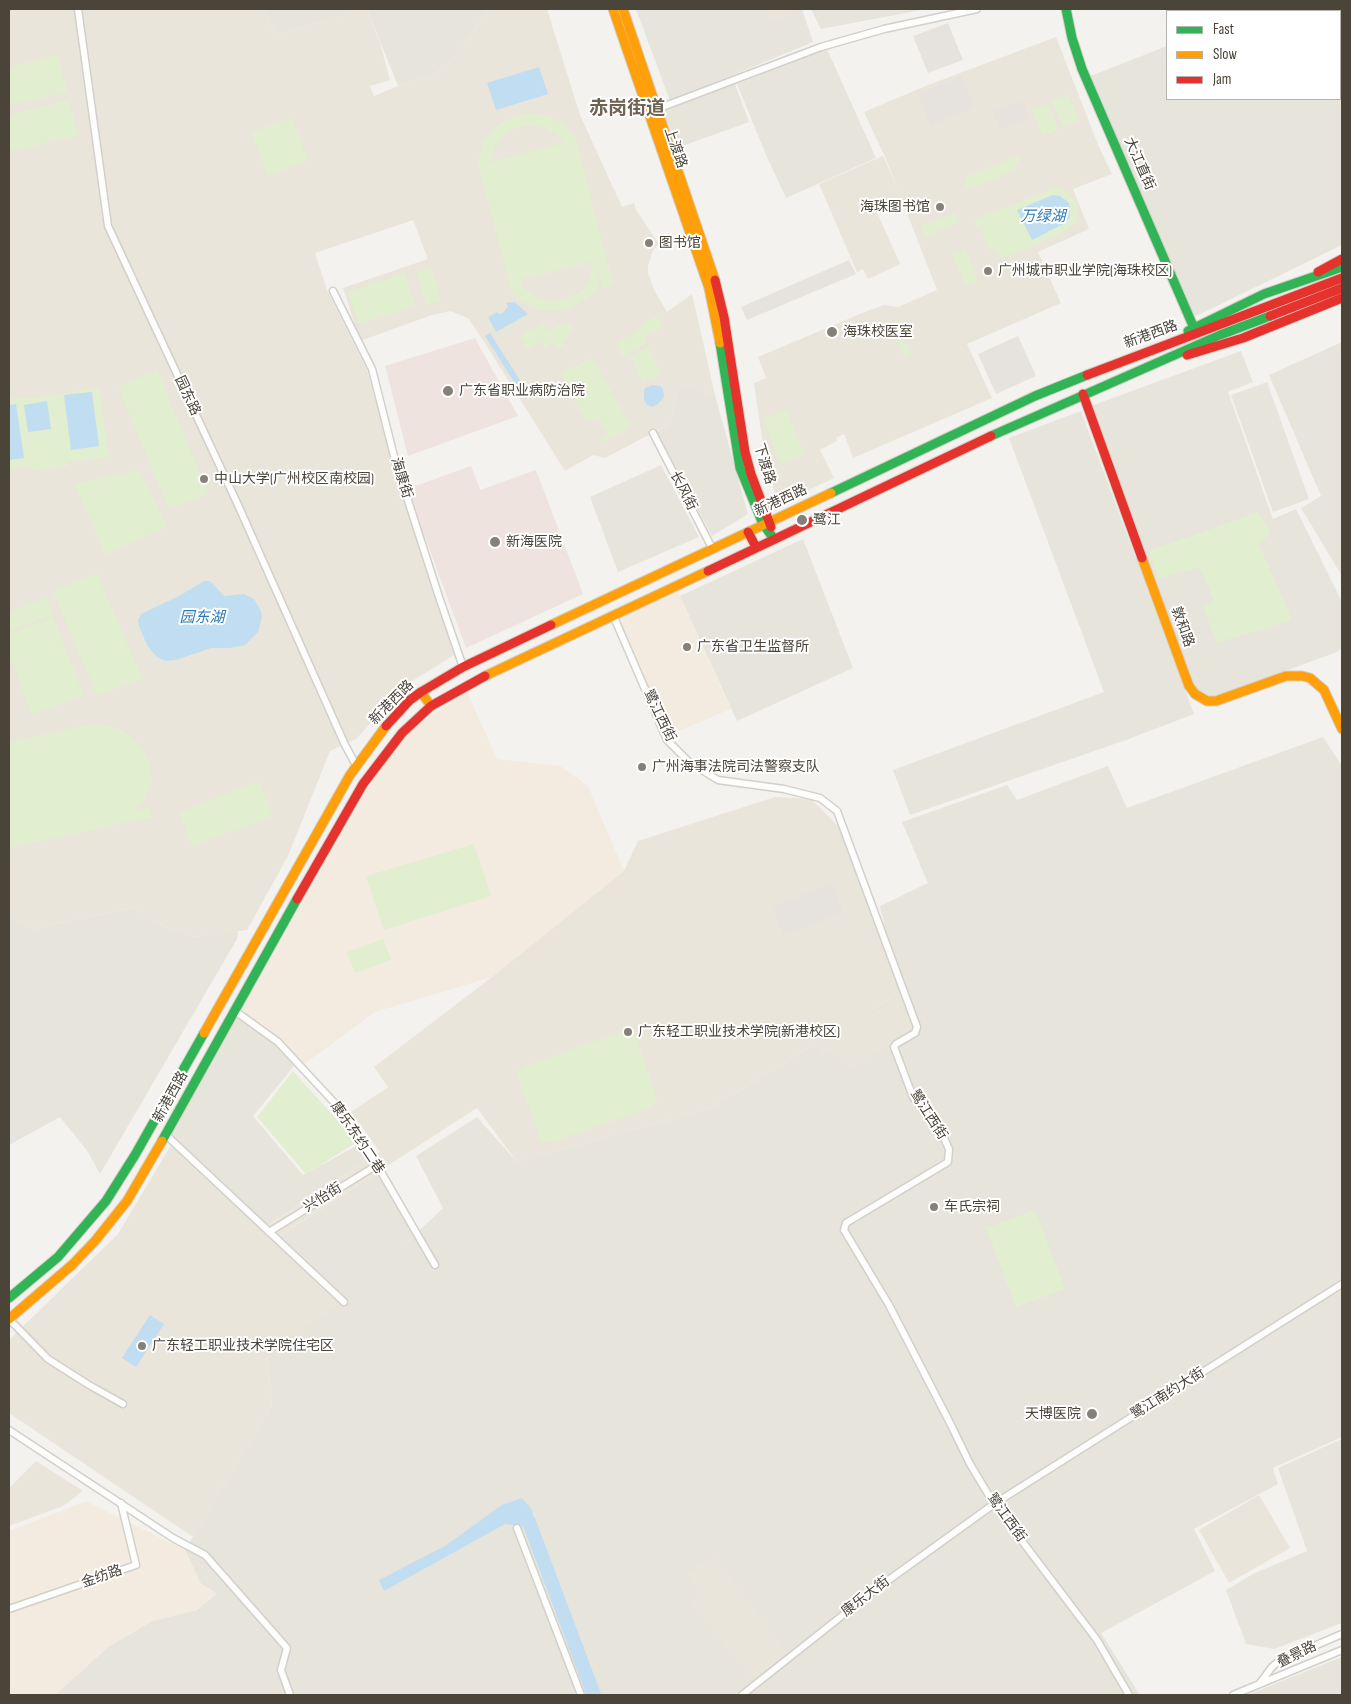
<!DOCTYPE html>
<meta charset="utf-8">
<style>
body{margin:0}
#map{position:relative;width:1351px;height:1704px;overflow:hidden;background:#f4f2ee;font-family:"Sofia Sans Condensed",sans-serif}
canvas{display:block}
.frame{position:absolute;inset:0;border:10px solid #4b4439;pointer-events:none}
.legend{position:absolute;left:1166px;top:10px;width:175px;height:90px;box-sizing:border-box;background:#fff;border:1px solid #b7b4b0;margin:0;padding:6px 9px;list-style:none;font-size:15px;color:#4b4439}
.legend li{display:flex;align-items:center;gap:10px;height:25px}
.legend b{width:25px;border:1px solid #b7b4b0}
</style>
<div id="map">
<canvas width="1351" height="1704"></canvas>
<div class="frame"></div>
<ul class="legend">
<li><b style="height:6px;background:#30b455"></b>Fast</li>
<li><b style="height:6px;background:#ff9f0a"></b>Slow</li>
<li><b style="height:6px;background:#e5322d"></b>Jam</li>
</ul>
</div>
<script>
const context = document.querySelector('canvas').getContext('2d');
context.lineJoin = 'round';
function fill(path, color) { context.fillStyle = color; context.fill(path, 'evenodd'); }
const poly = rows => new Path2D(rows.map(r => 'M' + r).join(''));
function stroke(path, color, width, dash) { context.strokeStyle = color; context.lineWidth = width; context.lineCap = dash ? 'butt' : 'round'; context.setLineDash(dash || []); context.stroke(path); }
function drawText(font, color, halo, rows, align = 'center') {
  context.font = font + ' "Sofia Sans Condensed","Noto Sans SC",sans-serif'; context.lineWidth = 4; context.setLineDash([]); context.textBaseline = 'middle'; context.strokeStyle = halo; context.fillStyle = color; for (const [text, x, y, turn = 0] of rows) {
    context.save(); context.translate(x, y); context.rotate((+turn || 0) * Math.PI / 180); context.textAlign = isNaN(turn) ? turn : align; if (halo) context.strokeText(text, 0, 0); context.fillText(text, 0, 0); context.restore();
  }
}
fill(poly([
 [263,9,362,9,277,35],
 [367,9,487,9,471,35,455,56,433,75,398,86],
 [636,9,802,9,813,42,670,101],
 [811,9,927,9,821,29],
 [1342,13,1342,245,1192,318,1088,77,1167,46,1167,99,1340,99,1340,14],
 [827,49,876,158,786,198,766,155,737,84],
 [735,84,749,122,677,148,663,111],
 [1342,342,1342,576,1301,508,1321,496,1269,375],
 [1241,351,1253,382,1228,392,1273,519,1296,509,1342,602,1342,648,1337,652,1211,698,1201,695,1192,685,1091,406],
 [1267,382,1309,499,1273,512,1231,395],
 [679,383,715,395,748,514,712,536,656,432,670,424],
 [1081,411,1194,714,1126,740,910,815,893,770,1104,692,1009,438],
 [661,465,699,537,618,572,590,497],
 [803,539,853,668,737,721,680,596],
 [1323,737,1342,766,1342,1437,1273,1468,1278,1484,1194,1529,1215,1571,1101,1633,1140,1695,55,1695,108,1647,152,1621,197,1610,216,1593,201,1584,185,1550,272,1406,267,1351,276,1238,380,1171,417,1232,399,1250,443,1208,416,1156,477,1117,517,1162,709,1109,895,996,891,954,880,906,928,883,902,822,1007,785,1017,800,1108,766,1127,808],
 [133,908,165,927,195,937,238,931,237,939,100,1174,88,1152,60,1117,9,1145,9,918,32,929],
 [235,1014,277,1044,294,1066,253,1116,303,1175,358,1145,371,1158,265,1227,168,1135],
 [1342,1439,1342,1623,1274,1649,1246,1644,1226,1590,1253,1574,1307,1551,1278,1468],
 [1342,1657,1342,1695,1247,1695]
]), '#e7e4dc');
fill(poly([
 [677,590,731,709,667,736,616,618],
 [467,692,497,759,560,766,588,786,624,871,492,977,375,1012,303,1065,240,1012,377,772,407,732],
 [86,1501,185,1550,201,1584,217,1594,197,1610,152,1621,108,1647,55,1695,9,1695,9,1531]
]), '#f3ebdf');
fill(poly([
 [9,9,263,9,277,35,362,9,367,9,380,43,390,80,370,86,374,96,398,86,433,75,455,56,471,35,487,9,547,9,580,115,622,207,634,203,636,210,659,244,653,250,648,266,648,273,654,290,667,312,692,294,715,395,679,383,670,424,605,458,593,455,565,471,483,340,468,318,450,311,432,315,360,341,343,288,428,259,413,220,315,253,327,290,367,370,387,441,446,627,454,655,406,685,356,739,330,751,288,856,247,930,195,937,165,927,133,908,32,929,9,918],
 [764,9,799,9,800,12,769,23],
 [1056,37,1099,147,1112,174,1073,189,1089,229,1038,252,1061,303,967,344,992,398,853,458,844,434,836,438,837,441,820,450,834,478,779,504,770,478,764,452,754,383,766,378,758,357,867,311,884,305,898,307,937,290,901,198,876,210,900,264,868,279,863,269,857,272,819,184,883,156,898,190,885,157,864,112,928,85],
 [775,797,811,799,838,826,891,954,895,996,709,1109,517,1162,477,1108,274,1239,343,1303,267,1351,272,1406,193,1537,9,1413,9,1340,118,1234,171,1145,263,1229,380,1152,351,1112,388,1087,374,1067,492,977,624,871,638,841],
 [899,998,913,1025,914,1029,848,1071,835,1048,822,1056,816,1046],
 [36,1461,83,1491,63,1506,9,1526,9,1488],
 [1259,1495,1290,1548,1229,1583,1199,1530],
 [714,1555,788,1653,753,1681,690,1602,701,1593,687,1574]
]), '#eae5da');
fill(poly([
 [475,338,518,416,408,456,385,366],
 [471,466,480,490,536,470,583,594,466,648,407,489]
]), '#eee3df');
fill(poly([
 [58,55,67,92,9,105,9,67],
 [1068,94,1079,120,1063,127,1052,101],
 [69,100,78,135,9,152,9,115],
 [1048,103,1059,129,1043,136,1032,110],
 [532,113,549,116,564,125,575,136,606,257,614,285,603,289,597,272,599,286,588,298,571,308,559,311,539,310,517,300,511,290,478,163,483,143,496,126,514,116],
 [531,125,544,128,555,134,563,143,491,162,495,147,505,134,519,127],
 [592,262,590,279,583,290,564,300,549,301,536,297,524,288,520,280],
 [292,118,308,161,267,175,252,132],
 [1021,155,1022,157,1016,165,1016,170,965,190,965,177],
 [1055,188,1063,189,1073,198,1078,206,1077,222,1067,230,1008,257,999,256,989,249,982,233,984,224,976,227,974,220],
 [955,213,959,222,925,236,921,226],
 [965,250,978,280,965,286,952,255],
 [432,268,441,301,426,305,417,272],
 [405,273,415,306,358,324,348,292],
 [657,316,663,327,645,337,648,343,622,356,616,343,642,329,640,325],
 [897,320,911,355,904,358,890,323],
 [544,323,549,331,561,324,563,326,569,323,573,330,568,333,570,337,563,340,565,345,557,349,553,342,548,345,549,347,546,349,542,342,527,349,520,336],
 [648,347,661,374,643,382,630,356],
 [592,358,632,427,603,442,602,438,609,435,601,421,584,418,560,374],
 [157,370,208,493,169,509,118,387],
 [99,388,109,457,68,462,68,466,32,471,31,466,9,469,9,399,23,397,23,399],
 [786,410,805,454,781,464,763,419],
 [138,470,168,526,106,555,74,484],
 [1258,512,1271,533,1259,544,1292,620,1217,643,1203,607,1214,601,1199,567,1158,579,1149,551],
 [97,573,142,678,97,696,53,592],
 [47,598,53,615,9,631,9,612],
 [53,617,84,696,32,714,9,655,9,634],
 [87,725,107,725,124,731,139,743,149,761,152,780,146,797,135,810,150,807,152,817,9,848,9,742],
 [259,781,273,816,192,846,179,813],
 [474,844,491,896,384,930,366,876],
 [383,939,391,960,355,973,347,952],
 [624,1031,634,1031,658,1102,649,1108,554,1141,542,1143,516,1072,525,1066],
 [293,1071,357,1142,306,1174,257,1117],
 [1035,1210,1065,1289,1016,1307,986,1228]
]), '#e1eecf');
fill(poly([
 [948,23,963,60,928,73,913,36],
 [961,76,974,107,931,126,918,95],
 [1022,100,1029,119,1000,129,993,111],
 [849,260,856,274,747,320,741,307],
 [1018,336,1036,376,996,394,978,354],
 [832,883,843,912,783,936,772,907]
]), '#e6e3df');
fill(poly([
 [539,67,548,94,496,110,487,83],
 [1053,195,1060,196,1069,203,1070,217,1065,223,1032,240,1017,210],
 [515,302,528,314,496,332,488,317,497,312,499,314,503,313,508,307,506,303],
 [490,333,530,396,525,399,485,336],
 [653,385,660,386,663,389,664,397,658,404,653,407,647,405,644,399,644,392,645,388],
 [92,392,99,446,71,450,64,395],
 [47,401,51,429,28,432,24,405],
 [16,404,24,458,9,460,9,405],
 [204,581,210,581,224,596,244,594,254,599,261,611,262,617,258,632,245,645,229,648,211,648,176,660,166,661,157,657,147,645,139,626,138,620,141,614,179,596],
 [150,1315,164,1324,136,1367,122,1358],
 [522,1498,532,1510,536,1534,522,1526,505,1524,384,1591,379,1580,445,1546,502,1505]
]), '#c0ddf1');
stroke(poly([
 [522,1519,529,1522,594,1695]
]), '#c0ddf1', 14);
const street = poly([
 [78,9,108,226,238,505,345,745,356,765],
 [657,109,821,47,884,29,977,9],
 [333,291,372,369,395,460,439,597,463,667],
 [653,433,712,548],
 [613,615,667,740,689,762,718,780,784,789,820,798,837,811,917,1027,915,1033,896,1044,894,1047,913,1097,942,1134,949,1149,948,1162,846,1223,844,1230,889,1305,950,1423,970,1464,994,1504,1097,1640,1129,1695],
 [235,1011,278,1042,342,1111,377,1165,435,1265],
 [166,1135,344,1302],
 [269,1232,377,1165],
 [9,1319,48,1359,89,1385,123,1404],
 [9,1430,173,1538,205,1555,287,1648,281,1670,290,1695],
 [517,1528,581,1695],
 [9,1609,136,1565,121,1503],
 [1260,1683,1272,1667,1279,1661,1342,1634],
 [742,1695,872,1592,994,1504,1342,1284],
 [1233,1695,1342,1650]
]);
const fast = poly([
 [1066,9,1072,38,1082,69,1194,328],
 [1188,331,1264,294,1342,267],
 [720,343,740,468,763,524,774,539],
 [991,436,1220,335,1270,316],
 [831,493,1035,396,1087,375],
 [162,1141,297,899],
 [9,1298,58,1257,106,1201,135,1155,204,1033]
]);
const slow = poly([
 [613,9,709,288,720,343],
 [623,9,715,280],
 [1142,558,1189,686,1195,694,1207,701,1216,701,1286,676,1302,676,1310,678,1324,690,1342,729],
 [551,625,831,493],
 [485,676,708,571],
 [421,692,431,706],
 [204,1033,350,775,386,726],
 [9,1319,72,1265,95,1241,127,1201,162,1141]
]);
const jam = poly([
 [1318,272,1342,259],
 [715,280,724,317,745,452,751,474,771,527],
 [1270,316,1342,288],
 [1187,355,1243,338,1342,298],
 [1087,375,1342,278],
 [1083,394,1142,558],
 [748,532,756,547],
 [708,571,991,436],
 [386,726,410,700,421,692,463,667,551,625],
 [297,899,363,784,402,733,431,706,485,676]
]);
stroke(street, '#d2d0cb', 9);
stroke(fast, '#d3cfc5', 11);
stroke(slow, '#d3cfc5', 11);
stroke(jam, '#d3cfc5', 11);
stroke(street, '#fdfdfc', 6);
stroke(fast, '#30b455', 9);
stroke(slow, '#ff9f0a', 9);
stroke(jam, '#e5322d', 9);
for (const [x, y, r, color] of [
 [940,207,5,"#868178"],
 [649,243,5,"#868178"],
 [988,271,5,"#868178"],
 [832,332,6,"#868178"],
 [448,391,6,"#868178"],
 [204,479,5,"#868178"],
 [802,520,6,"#868178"],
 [495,542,6,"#868178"],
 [687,647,5,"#868178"],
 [642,767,5,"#868178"],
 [628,1032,5,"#868178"],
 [934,1207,5,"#868178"],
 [142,1346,5,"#868178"],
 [1092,1414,6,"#868178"]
]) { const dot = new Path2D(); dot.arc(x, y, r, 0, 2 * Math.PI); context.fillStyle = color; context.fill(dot); stroke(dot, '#fff', 2); }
drawText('14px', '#4b4439', '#fff', [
 ["上渡路",675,148,71],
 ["大江直街",1139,164,66],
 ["新港西路",1151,335,-20],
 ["园东路",187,396,65],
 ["下渡路",764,464,73],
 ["海康街",401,478,73],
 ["长风街",683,491,63],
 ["新港西路",781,501,-25],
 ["敦和路",1182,627,70],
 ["新港西路",392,703,-45],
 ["鹭江西街",659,716,64],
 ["新港西路",171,1097,-61],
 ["鹭江西街",928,1115,57],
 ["康乐东约二巷",357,1138,56],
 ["兴怡街",323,1198,-32],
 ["鹭江南约大街",1168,1394,-32],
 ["鹭江西街",1006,1518,54],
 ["金纺路",102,1577,-19],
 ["康乐大街",866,1597,-37],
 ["叠景路",1297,1655,-26]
]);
drawText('14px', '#4b4439', '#fff', [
 ["海珠图书馆",930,207,"right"],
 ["图书馆",659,243],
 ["广州城市职业学院(海珠校区)",998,271],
 ["海珠校医室",843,332],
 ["广东省职业病防治院",459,391],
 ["中山大学(广州校区南校园)",214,479],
 ["鹭江",813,520],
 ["新海医院",506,542],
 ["广东省卫生监督所",697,647],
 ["广州海事法院司法警察支队",652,767],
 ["广东轻工职业技术学院(新港校区)",638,1032],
 ["车氏宗祠",944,1207],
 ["广东轻工职业技术学院住宅区",152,1346],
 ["天博医院",1081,1414,"right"]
], 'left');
drawText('italic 15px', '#2e7ab2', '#fff', [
 ["万绿湖",1043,217],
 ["园东湖",202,618]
]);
drawText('bold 19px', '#6e6250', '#fff', [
 ["赤岗街道",627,109]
]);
</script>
